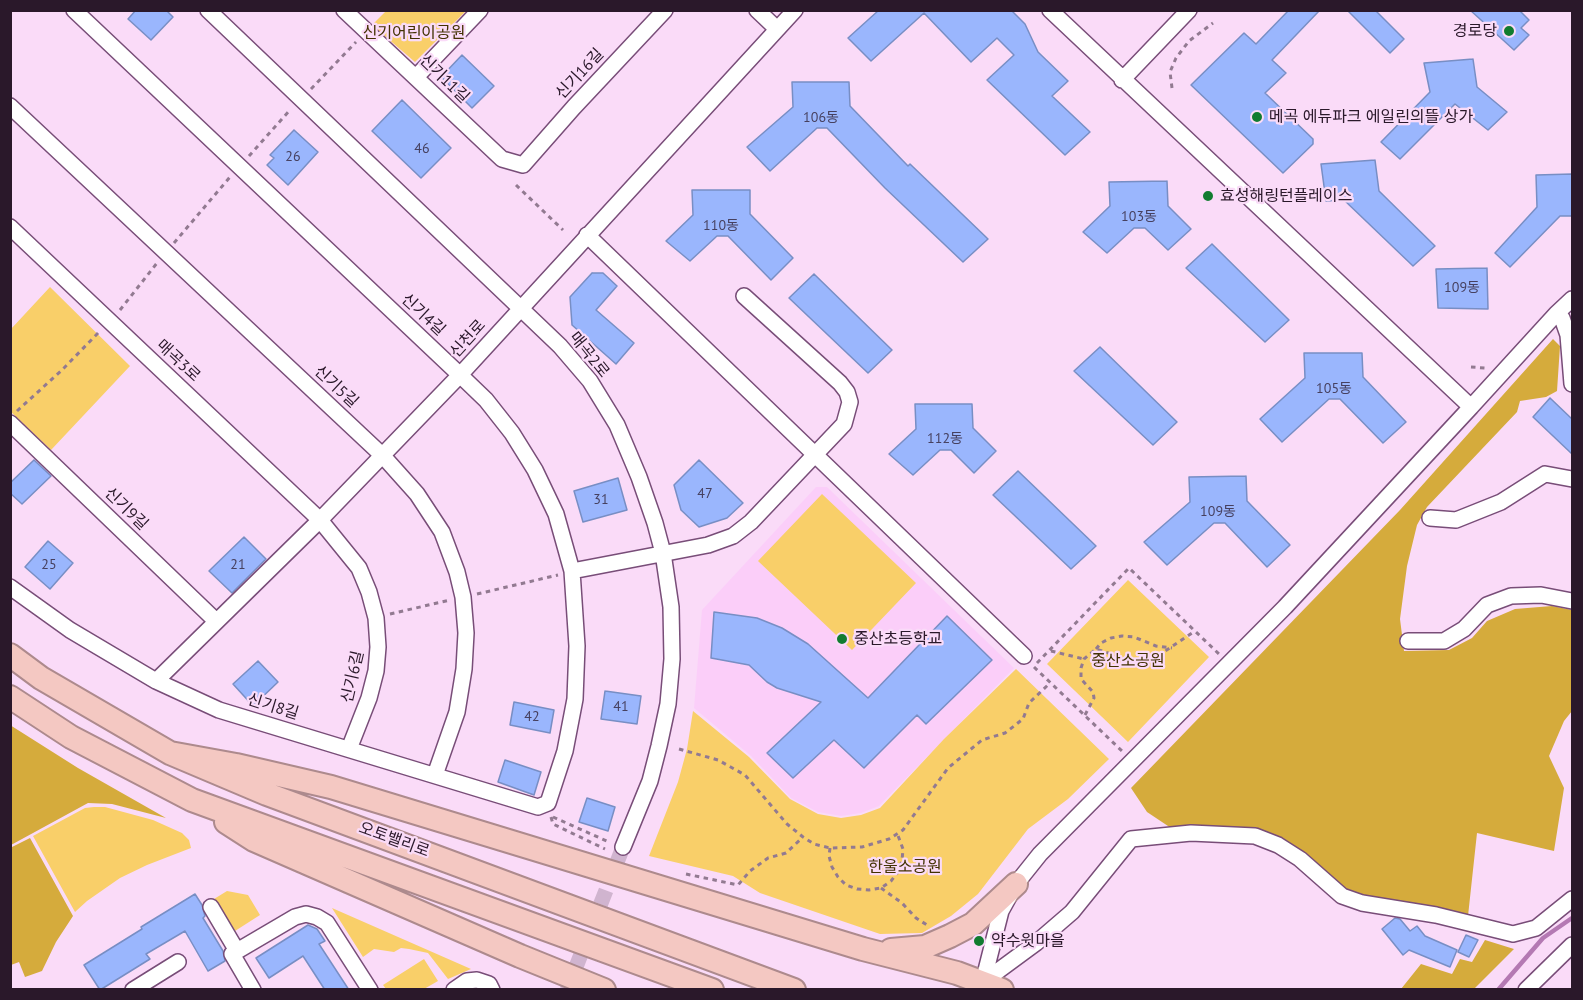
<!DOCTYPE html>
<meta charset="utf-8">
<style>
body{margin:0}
#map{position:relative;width:1583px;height:1000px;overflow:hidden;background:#fadbf8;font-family:"PT Sans",sans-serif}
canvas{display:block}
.frame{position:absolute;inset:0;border:12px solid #2a182a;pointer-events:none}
</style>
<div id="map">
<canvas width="1583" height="1000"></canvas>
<div class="frame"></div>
</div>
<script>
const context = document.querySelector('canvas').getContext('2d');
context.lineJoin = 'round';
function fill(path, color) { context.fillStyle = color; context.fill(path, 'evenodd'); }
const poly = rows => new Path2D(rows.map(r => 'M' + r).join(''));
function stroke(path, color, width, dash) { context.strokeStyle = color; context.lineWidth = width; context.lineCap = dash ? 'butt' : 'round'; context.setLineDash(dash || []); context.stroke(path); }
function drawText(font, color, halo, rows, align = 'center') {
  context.font = font + ' "PT Sans","Noto Sans KR",sans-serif'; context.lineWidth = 4.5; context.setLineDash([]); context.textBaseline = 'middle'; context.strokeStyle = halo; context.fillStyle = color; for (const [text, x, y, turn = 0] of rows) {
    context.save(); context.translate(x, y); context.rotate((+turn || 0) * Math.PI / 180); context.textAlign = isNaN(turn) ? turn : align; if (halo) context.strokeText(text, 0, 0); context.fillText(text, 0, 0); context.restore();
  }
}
fill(poly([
 [816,487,827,487,1014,668,879,806,861,813,841,816,818,812,791,798,751,756,694,708,702,610]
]), '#fbcef9');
fill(poly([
 [387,10,466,10,466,11,415,62,372,25],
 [50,287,130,366,51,450,10,411,11,329],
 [822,494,916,583,852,650,758,561],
 [1128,580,1209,657,1128,742,1047,664],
 [1016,669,1109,759,1068,799,1028,829,978,894,951,916,922,933,880,934,760,893,733,876,649,856,678,782,687,749,693,711,749,757,790,799,818,814,841,818,861,815,880,808,944,739],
 [94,807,105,807,153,820,182,833,189,840,191,848,147,865,120,878,87,901,75,912,33,836,85,808],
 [227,891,248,895,260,915,235,931,214,899],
 [332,908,471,969,448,979,428,953,409,949,401,948,394,952,374,949,363,957],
 [424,959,438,981,424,989,386,989,383,985]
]), '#f9cf69');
fill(poly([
 [1553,339,1560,346,1557,391,1546,397,1520,401,1517,412,1427,507,1417,525,1407,566,1400,619,1404,651,1449,650,1472,638,1487,621,1515,609,1552,606,1572,610,1572,711,1564,721,1549,756,1564,788,1554,851,1477,833,1468,916,1365,896,1344,890,1279,839,1171,828,1147,812,1131,788,1400,510],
 [10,725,78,768,166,818,112,804,88,803,11,845],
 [30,838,73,916,56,942,42,971,25,977,19,962,11,965,10,848],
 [1485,940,1514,949,1474,989,1401,989,1421,964,1452,974,1460,959,1472,962]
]), '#d5ab3c');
stroke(poly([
 [1498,990,1543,938,1572,918]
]), '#b479b3', 4.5);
const building = poly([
 [136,10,166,10,173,17,151,40,128,19,136,10],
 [879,10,1011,10,1025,24,1038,52,1068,81,1052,96,1090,132,1065,155,987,80,1014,55,997,38,971,62,924,13,871,61,848,38,879,10],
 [1289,10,1320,10,1272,60,1286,73,1265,93,1313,139,1313,144,1283,173,1191,85,1244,33,1256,44,1289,10],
 [1347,10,1375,10,1404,39,1390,53,1347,10],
 [1470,10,1519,10,1529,20,1521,28,1529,35,1514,50,1470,10],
 [462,55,494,86,472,108,441,77,462,55],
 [1473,59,1477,87,1507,112,1488,130,1455,104,1400,159,1381,142,1430,92,1424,63,1473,59],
 [792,82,849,82,850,106,908,166,910,164,988,239,963,262,885,188,827,128,817,128,770,171,747,147,793,107,792,82],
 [402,100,451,148,421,178,372,131,402,100],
 [294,130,318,152,288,185,267,165,274,158,270,155,294,130],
 [1375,160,1379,191,1435,246,1413,266,1344,200,1326,201,1321,164,1375,160],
 [1572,174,1572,216,1560,216,1510,267,1495,253,1537,207,1536,175,1572,174],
 [1167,181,1168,206,1191,229,1168,250,1145,228,1134,228,1107,253,1083,232,1110,206,1109,182,1167,181],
 [692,190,750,190,750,214,793,258,771,280,728,236,717,236,690,261,666,241,693,215,692,190],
 [1212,244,1289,320,1265,342,1186,268,1212,244],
 [1487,268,1488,309,1438,308,1436,269,1487,268],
 [592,273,603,273,617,286,596,310,634,343,616,364,572,325,570,297,592,273],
 [814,274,892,350,868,373,789,298,814,274],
 [1100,347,1177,422,1153,445,1074,371,1100,347],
 [1304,353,1362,353,1363,377,1406,422,1383,443,1340,399,1329,399,1282,442,1260,419,1305,378,1304,353],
 [1550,398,1572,419,1572,454,1533,417,1550,398],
 [915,404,972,404,973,428,996,451,974,473,951,450,940,450,913,475,889,454,916,429,915,404],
 [34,460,51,476,22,504,10,493,10,483,34,460],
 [699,460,743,503,727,518,699,527,681,510,674,485,699,460],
 [1018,471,1096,546,1071,569,993,495,1018,471],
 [1246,476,1247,501,1290,545,1267,567,1225,523,1214,523,1167,565,1144,542,1190,502,1189,477,1246,476],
 [618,478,627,510,583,522,574,491,618,478],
 [244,537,266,559,232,593,209,571,244,537],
 [48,541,73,563,50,589,25,567,48,541],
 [714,612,757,618,782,628,808,644,868,698,947,616,992,660,926,724,917,715,864,768,834,740,793,778,767,753,821,702,777,688,767,682,749,665,711,658,714,612],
 [258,661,278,682,253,706,233,684,258,661],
 [605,691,641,696,637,724,601,719,605,691],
 [514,702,554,710,550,733,510,725,514,702],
 [505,760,541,772,534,795,498,782,505,760],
 [587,798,615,807,608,831,579,822,587,798],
 [195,894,202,905,205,916,203,918,223,951,225,961,208,971,185,931,146,954,150,959,100,990,84,965,142,929,141,927,195,894],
 [1395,918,1400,919,1410,931,1417,926,1425,936,1457,950,1450,967,1409,950,1403,955,1382,929,1395,918],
 [308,925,317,929,325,941,319,944,349,990,325,990,303,956,269,978,256,958,308,925],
 [1466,935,1478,940,1469,957,1458,952,1466,935]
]);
fill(building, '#9ab6fd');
stroke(building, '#788ec4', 1.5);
stroke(poly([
 [567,990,623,847]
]), '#d0b4cf', 15, [15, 8]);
const minor = poly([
 [208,10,560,346,590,381,617,425,639,477,655,523,663,553,671,607,672,659,668,704,659,746,650,781,623,847],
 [344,10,502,159,523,165,574,107,665,10],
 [757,10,777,29],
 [416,77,480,10],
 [1122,80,1189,10],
 [10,106,383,456,417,494,442,532,457,572,463,597,466,633,464,669,457,712,435,775],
 [10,227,320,520,359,568,369,592,376,618,378,647,376,671,369,698,349,749],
 [587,235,1024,656],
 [1556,314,1562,318,1568,335,1572,384],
 [1471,407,1556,314,1572,299],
 [10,423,216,621],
 [1430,518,1456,520,1501,502,1545,474,1572,479],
 [572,571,708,545,733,536,751,522,844,424,850,402,847,392,840,383,744,296],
 [10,587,70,630,156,681,219,710,538,807,548,803,565,751,575,699,577,646,572,571,556,514,535,470,512,433,486,400,460,375,74,10],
 [1408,641,1444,641,1464,629,1487,605,1511,596,1541,595,1572,601],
 [156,681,320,520,460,375,795,10],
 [211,907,237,951],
 [983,982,1036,943,1072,912,1131,839,1191,833,1255,836,1278,845,1300,859,1342,896,1362,903,1436,915,1513,934,1536,928,1572,899],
 [133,990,178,962],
 [253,990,232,954,295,917,306,914,317,917,327,923,370,990],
 [454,990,467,981,477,980,489,984,492,990],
 [981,990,1001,911,1016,884,1040,854,1285,607,1471,407,1050,10],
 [1526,990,1572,945]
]);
const highway = poly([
 [10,655,41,678,170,753,267,794,794,990],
 [10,697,71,737,192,800,712,990],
 [170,753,236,765,331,787,863,949,957,973,1002,990],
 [226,822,254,840,520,956,604,990],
 [891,950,925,947,950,936,973,924,1016,884]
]);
stroke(minor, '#784d78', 18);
stroke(highway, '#ad8a8d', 26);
stroke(poly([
 [1172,88,1170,72,1176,58,1189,41,1213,23],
 [311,89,356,42],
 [249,156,290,110],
 [516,185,563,230],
 [174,243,230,177],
 [120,310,157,263],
 [1471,367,1485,368,1487,367],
 [17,411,62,370,99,332],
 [477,594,558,575],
 [390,614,450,600],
 [1096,649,1101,643,1111,638,1122,636,1134,637,1156,646,1172,648],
 [1051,651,1084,659],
 [1037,663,1129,568,1219,654],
 [1034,667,1123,752],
 [1085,715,1094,698,1093,692,1081,679,1081,668,1084,659,1096,649,1129,660,1141,661,1155,658,1195,631],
 [679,749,718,760,745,775,787,824,803,837,814,844,830,848,862,847,889,839,903,830,948,768,982,740,1005,733,1023,719,1029,703,1050,683],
 [551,817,553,824,605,849],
 [553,817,609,842],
 [830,848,829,856,832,867,838,877,846,885,857,889,869,890,881,888,891,881,898,872,902,861,903,849,897,833],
 [686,874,738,885,750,871,768,858,786,853,802,838],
 [881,888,902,903,916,918,927,925]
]), '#927a91', 3, [4.5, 4.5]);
stroke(minor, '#fff', 15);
stroke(highway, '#f4c8c2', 22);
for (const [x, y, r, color] of [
 [1509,31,6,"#117c30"],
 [1257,117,6,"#117c30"],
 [1208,196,6,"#117c30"],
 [842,639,6,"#117c30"],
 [979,941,6,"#117c30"]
]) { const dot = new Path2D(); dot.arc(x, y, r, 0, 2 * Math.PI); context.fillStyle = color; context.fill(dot); stroke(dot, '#fadbf8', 2); }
drawText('14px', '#46405f', null, [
 ["106동",821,118],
 ["46",422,149],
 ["26",293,157],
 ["103동",1139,217],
 ["110동",721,226],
 ["109동",1462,288],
 ["105동",1334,389],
 ["112동",945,439],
 ["47",705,494],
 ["31",601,500],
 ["109동",1218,512],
 ["25",49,565],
 ["21",238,565],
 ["41",621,707],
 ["42",532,717]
]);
drawText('16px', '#2a182a', '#fadbf8', [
 ["경로당",1497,31,"right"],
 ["메곡 에듀파크 에일린의뜰 상가",1269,117],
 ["효성해링턴플레이스",1220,196],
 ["중산초등학교",854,639],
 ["약수윗마을",991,941]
], 'left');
drawText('16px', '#433202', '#fadbf8', [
 ["신기어린이공원",414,33],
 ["중산소공원",1128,661],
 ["한울소공원",905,867]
]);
drawText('16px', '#2a182a', '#fadbf8', [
 ["신기16길",580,74,-47],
 ["신기11길",444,79,44],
 ["신기4길",423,315,43],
 ["신천로",468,339,-48],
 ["매곡2로",589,355,51],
 ["매곡3로",178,361,43],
 ["신기5길",336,387,43],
 ["신기9길",126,509,44],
 ["신기6길",353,677,-77],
 ["신기8길",273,707,17],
 ["오토밸리로",394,840,20]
]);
</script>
